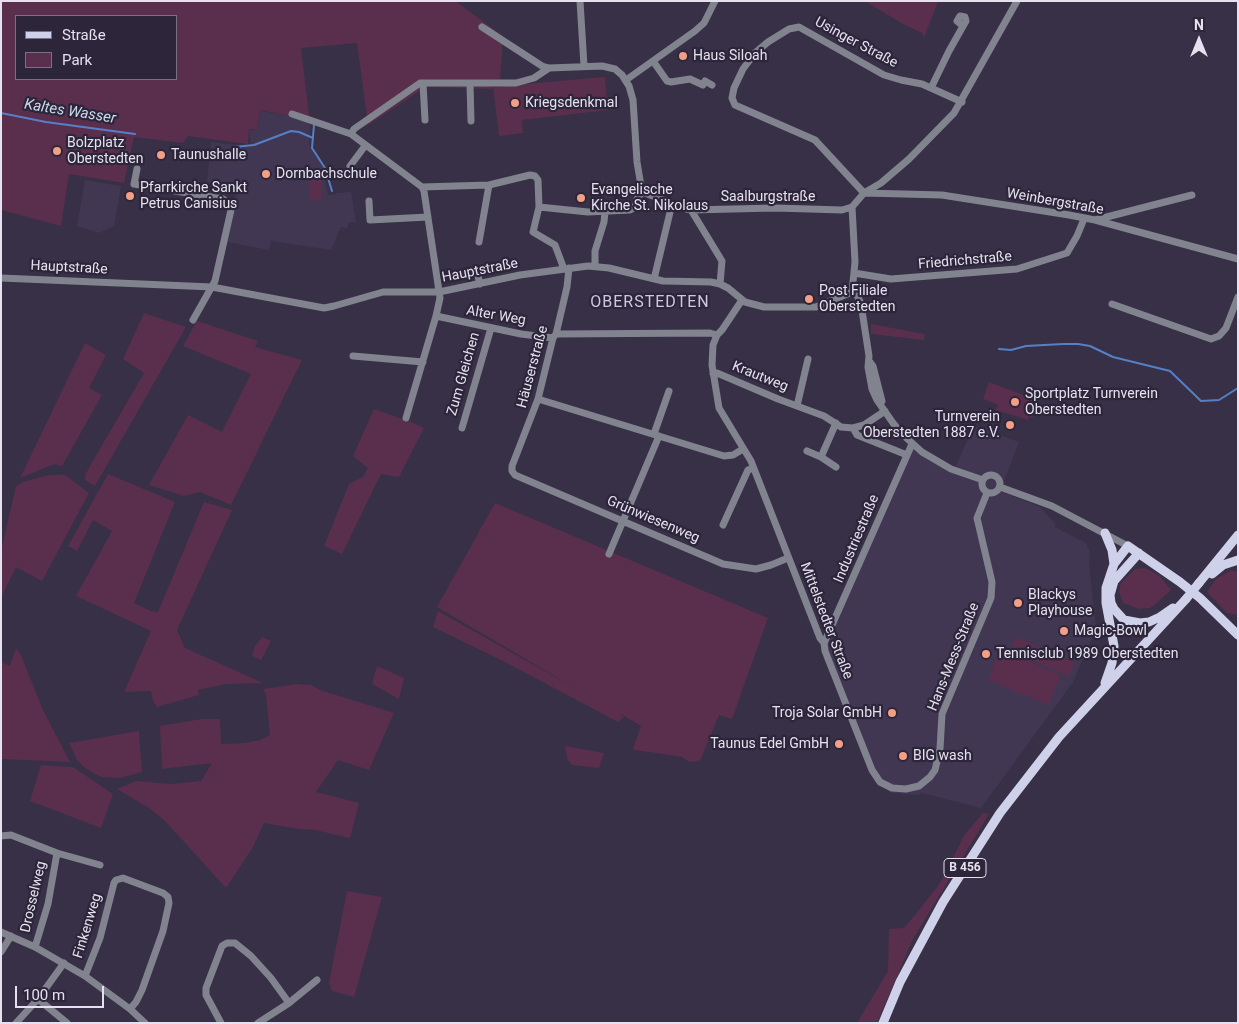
<!DOCTYPE html>
<meta charset="utf-8">
<style>
body{margin:0}
#map{position:relative;width:1239px;height:1024px;overflow:hidden;background:#373046;font-family:Roboto,sans-serif}
canvas{display:block}
.frame{position:absolute;inset:0;border:2px solid #e5e1ef;pointer-events:none}
.legend{position:absolute;left:15px;top:15px;width:162px;height:65px;box-sizing:border-box;background:#2d263b;border:1px solid #777183;margin:0;padding:6px 9px;list-style:none;font-size:15px;color:#e5e1ef}
.legend li{display:flex;align-items:center;gap:10px;height:25px}
.legend b{width:25px;border:1px solid #777183}
.north{position:absolute;left:1174px;top:15px;width:50px;height:50px;-webkit-text-stroke:4px #2d263b;paint-order:stroke;rotate:0deg;font-size:14px;font-weight:700;line-height:20px;text-align:center;color:#e5e1ef}
.north::after{content:'';display:block;margin:auto;width:18px;height:22px;background:#e5e1ef;clip-path:polygon(50% 0,100% 100%,50% 72%,0 100%)}
.scale{position:absolute;left:15px;top:986px;width:89px;height:22px;box-sizing:border-box;border:2px solid #e5e1ef;border-top:0;padding-left:6px;font-size:15px;line-height:18px;white-space:nowrap;color:#e5e1ef;-webkit-text-stroke:4px #2d263b;paint-order:stroke}
</style>
<div id="map">
<canvas width="1239" height="1024"></canvas>
<div class="frame"></div>
<ul class="legend">
<li><b style="height:6px;background:#ced1e9"></b>Straße</li>
<li><b style="height:14px;background:#592f4d"></b>Park</li>
</ul>
<div class="north">N</div>
<div class="scale">100 m</div>
</div>
<script>
const context = document.querySelector('canvas').getContext('2d');
context.lineJoin = 'round';
function fill(path, color) { context.fillStyle = color; context.fill(path, 'evenodd'); }
const poly = rows => new Path2D(rows.map(r => 'M' + r).join(''));
function stroke(path, color, width, dash) { context.strokeStyle = color; context.lineWidth = width; context.lineCap = dash ? 'butt' : 'round'; context.setLineDash(dash || []); context.stroke(path); }
function drawText(font, color, halo, rows, align = 'center') {
  context.font = font + ' Roboto,sans-serif'; context.lineWidth = 4.5; context.setLineDash([]); context.textBaseline = 'middle'; context.strokeStyle = halo; context.fillStyle = color; for (const [text, x, y, turn = 0] of rows) {
    context.save(); context.translate(x, y); context.rotate((+turn || 0) * Math.PI / 180); context.textAlign = isNaN(turn) ? turn : align; if (halo) context.strokeText(text, 0, 0); context.fillText(text, 0, 0); context.restore();
  }
}
fill(poly([
 [261,111,291,116,310,123,309,145,323,167,328,195,333,195,337,193,351,192,356,222,349,222,347,228,341,227,331,250,271,241,269,250,227,242,235,209,236,184,207,182,211,142,251,147,249,130,257,131],
 [85,180,121,186,114,226,99,233,77,226],
 [974,426,1019,442,1000,491,1040,507,1055,523,1055,527,1086,543,1090,552,1089,563,1096,629,1073,682,981,808,922,793,918,795,891,793,880,782,825,651,826,638,912,444,954,470]
]), '#413753');
fill(poly([
 [1,1,455,1,503,36,500,81,492,82,492,89,428,87,421,90,368,125,357,43,301,48,310,123,300,118,261,110,257,130,249,129,248,144,188,136,183,143,134,137,124,183,69,174,61,226,1,210],
 [16,16,176,16,176,79,16,79],
 [865,1,938,1,924,38,922,33,903,24],
 [603,77,605,78,608,110,522,120,523,133,499,136,493,87],
 [310,178,322,179,321,201,309,200],
 [144,313,186,327,95,486,85,480,86,473,144,373,123,359],
 [197,321,258,341,255,347,302,360,231,505,200,492,184,496,149,485,188,415,222,432,251,374,183,346],
 [871,324,925,334,924,340,871,334],
 [85,343,106,355,89,388,102,395,62,466,54,464,20,478],
 [989,382,1039,401,1032,418,1029,417,1028,420,996,410,998,405,983,399],
 [374,409,411,422,424,428,399,477,381,474,342,554,324,546,349,484,363,477,368,468,353,456],
 [108,474,175,502,134,603,151,611,158,612,204,502,232,510,177,630,185,648,263,683,227,684,198,690,199,695,157,707,153,701,151,691,124,692,151,631,76,596,112,531,93,520,77,551,68,546],
 [49,475,65,475,89,493,42,581,16,567,1,598,1,551,16,486,23,482],
 [495,503,768,618,732,719,719,715,700,761,689,762,682,757,635,750,633,749,641,726,619,713,624,717,618,722,505,662,433,627,438,611,575,688,437,607],
 [1145,568,1159,575,1171,590,1158,602,1150,608,1139,609,1123,603,1119,591,1121,583,1135,569],
 [1231,570,1238,572,1238,615,1227,613,1207,592,1216,579],
 [262,637,271,641,261,660,252,656,255,646],
 [1016,637,1075,662,1069,676,1010,652],
 [16,648,20,653,42,708,70,762,1,759,1,662,10,666],
 [1000,650,1061,675,1048,705,988,680],
 [377,666,404,678,399,699,372,684],
 [297,684,311,685,320,690,394,713,369,770,338,760,316,792,359,803,350,838,315,830,299,829,264,823,253,847,226,888,165,821,149,808,117,789,136,781,170,784,201,781,212,763,162,769,160,726,202,719,220,719,221,744,244,743,260,740,270,735,266,695,263,689],
 [139,731,142,772,120,778,101,777,85,768,77,760,69,743],
 [565,746,604,753,599,768,572,765,567,759],
 [41,765,73,767,113,794,101,828,30,801],
 [983,813,989,814,913,939,877,1023,857,1023,888,971,889,929,904,928,919,910,940,883,965,834],
 [347,891,382,897,354,997,332,991,329,983]
]), '#592f4d');
stroke(poly([
 [1,113,46,122,135,134],
 [314,125,312,148,325,168,332,191],
 [234,147,254,145,291,131,299,132,313,138],
 [999,349,1011,350,1026,346,1063,344,1078,344,1090,346,1113,357,1170,371,1201,401,1219,400,1238,388]
]), '#5580c8', 2);
stroke(poly([
 [580,1,584,66],
 [482,27,542,66,549,68,602,66,615,69,622,75,629,86,633,100,637,162,641,186,645,193,686,209,691,210,775,208,842,210,852,207],
 [653,61,667,81,671,82,690,79,703,85,705,81,712,85],
 [626,80,695,31,704,23,715,1],
 [423,83,425,120],
 [470,84,471,121],
 [931,88,949,51,962,28,966,21,965,17,960,16,957,21,963,26],
 [292,114,351,134,354,129,420,83,516,83,534,78,549,68],
 [351,134,422,187],
 [350,166,365,146],
 [137,169,134,184,223,199,230,204,231,210,215,281,193,320],
 [864,193,815,140,735,105,732,98,734,88,743,69,755,53,768,42,789,29,799,27,884,75,901,80,922,84,962,102],
 [864,193,942,195,1069,215,1095,220,1238,259],
 [369,201,370,220,428,217],
 [539,207,533,232,555,245,564,269],
 [691,210,722,261,720,284],
 [1095,220,1192,195],
 [479,242,489,185],
 [595,266,595,251,604,222,605,212],
 [569,268,567,287,556,334,553,338,538,399,512,466,512,471,515,475,723,564,756,569,771,565,788,558],
 [476,269,480,284],
 [854,273,891,279,1017,269,1067,253,1077,236,1084,219],
 [1,278,212,287,324,308,334,306,383,292,439,292,520,275,588,266,609,268,663,281,711,282,720,284,728,288,745,302,764,307,816,307,852,292],
 [654,279,672,204],
 [852,292,855,262,852,207,864,193,881,183,909,159,954,113,1017,1],
 [852,292,857,295,861,304,869,356,868,367,872,389,877,400,893,423,901,433,922,452,951,469,983,480],
 [742,300,722,330,717,335,713,345,712,365,719,408,751,461,820,638,824,643,825,651,872,770,880,782,892,788,906,789,919,786,930,777,935,770,940,749,942,714,991,598,992,582,977,518,987,493],
 [1112,304,1211,339,1219,336,1226,328,1238,297],
 [436,316,521,334,553,338],
 [556,334,710,333,717,335],
 [353,356,423,362],
 [870,362,873,366,882,401],
 [713,374,717,373,778,399,824,416,841,427,853,428,857,435,907,455],
 [538,399,724,456,733,455,743,449],
 [797,406,808,359],
 [406,418,436,316,440,298,424,191,422,187,489,185,530,175,535,176,538,180,539,207,588,212,630,210,635,207,637,199,643,191],
 [462,428,491,328],
 [853,428,864,425,885,411],
 [654,434,669,391],
 [807,451,821,457,836,423],
 [821,457,836,467],
 '982 484a9 9 0 1 1 18 0a9 9 0 1 1-18 0Z',
 [1000,487,1052,506,1128,546],
 [723,525,748,470,753,468],
 [609,554,659,436],
 [824,643,912,444],
 [1,836,11,835,57,853,48,904,35,947],
 [57,853,100,865],
 [1,932,35,947,85,976,130,1009,145,1023],
 [1,952,11,936],
 [85,976,100,938,114,883,116,880,123,878,163,893,168,897,169,903,163,931,142,990,136,1002,130,1009],
 [38,999,67,1023],
 [16,1023,38,999,64,963],
 [221,1023,206,995,206,988,222,946,227,943,235,943,251,956,271,978,289,1003],
 [258,1023,289,1003,317,980]
]), '#81838f', 7);
stroke(poly([
 [1105,533,1112,550,1114,564],
 [1139,553,1114,581,1110,595,1111,603,1114,609,1124,620,1140,623,1149,622,1160,617,1173,608],
 [1212,574,1223,565,1238,560],
 [1199,583,1238,535],
 [1105,683,1112,663,1114,646,1106,603,1106,588,1114,564,1128,546,1180,582,1200,598,1238,635],
 [883,1023,900,982,943,902,1000,813,1059,737,1186,599]
]), '#ced1e9', 9);
stroke(poly([
 [1186,599,1199,583]
]), '#ced1e9', 9);
for (const [x, y, r, color] of [
 [683,56,5,"#f39f85"],
 [515,103,5,"#f39f85"],
 [57,151,5,"#f39f85"],
 [161,155,5,"#f39f85"],
 [266,174,5,"#f39f85"],
 [130,196,5,"#f39f85"],
 [581,198,5,"#f39f85"],
 [809,299,5,"#f39f85"],
 [1015,402,5,"#f39f85"],
 [1010,425,5,"#f39f85"],
 [1018,603,5,"#f39f85"],
 [1064,631,5,"#f39f85"],
 [986,654,5,"#f39f85"],
 [892,713,5,"#f39f85"],
 [839,744,5,"#f39f85"],
 [903,756,5,"#f39f85"]
]) { const dot = new Path2D(); dot.arc(x, y, r, 0, 2 * Math.PI); context.fillStyle = color; context.fill(dot); stroke(dot, '#2d263b', 2); }
for (const [x, y, w] of [
 [965,868,42]
]) { const box = new Path2D(); box.roundRect(x - w / 2, y - 9.5, w, 19, 4); context.fillStyle = '#2d263b'; context.fill(box); stroke(box, '#e5e1ef', 1); }
drawText('bold 12px', '#e5e1ef', null, [
 ["B 456",965,868]
]);
drawText('14px', '#e5e1ef', '#2d263b', [
 ["Usinger Straße",856,43,28],
 ["Saalburgstraße",768,197],
 ["Weinbergstraße",1055,202,10],
 ["Friedrichstraße",965,261,-5],
 ["Hauptstraße",69,268,3],
 ["Hauptstraße",480,271,-11],
 ["Alter Weg",496,316,10],
 ["Häuserstraße",533,367,-75],
 ["Zum Gleichen",464,374,-74],
 ["Krautweg",760,377,22],
 ["Grünwiesenweg",653,520,23],
 ["Industriestraße",857,539,-67],
 ["Mittelstedter Straße",826,621,69],
 ["Hans-Mess-Straße",954,657,-68],
 ["Drosselweg",34,897,-77],
 ["Finkenweg",88,926,-73]
]);
drawText('14px', '#e5e1ef', '#2d263b', [
 ["Haus Siloah",693,56],
 ["Kriegsdenkmal",525,103],
 ["Bolzplatz",67,143],
 ["Oberstedten",67,159],
 ["Taunushalle",171,155],
 ["Dornbachschule",276,174],
 ["Pfarrkirche Sankt",140,188],
 ["Petrus Canisius",140,204],
 ["Evangelische",591,190],
 ["Kirche St. Nikolaus",591,206],
 ["Post Filiale",819,291],
 ["Oberstedten",819,307],
 ["Sportplatz Turnverein",1025,394],
 ["Oberstedten",1025,410],
 ["Turnverein",1000,417,"right"],
 ["Oberstedten 1887 e.V.",1000,433,"right"],
 ["Blackys",1028,595],
 ["Playhouse",1028,611],
 ["Magic-Bowl",1074,631],
 ["Tennisclub 1989 Oberstedten",996,654],
 ["Troja Solar GmbH",882,713,"right"],
 ["Taunus Edel GmbH",829,744,"right"],
 ["BIG wash",913,756]
], 'left');
drawText('italic 15px', '#cdd9ed', '#2d263b', [
 ["Kaltes Wasser",70,112,9]
]);
context.letterSpacing = '1px';
drawText('16px', '#cfc7e2', '#2d263b', [
 ["OBERSTEDTEN",650,303]
]);
context.letterSpacing = '0px';
</script>
